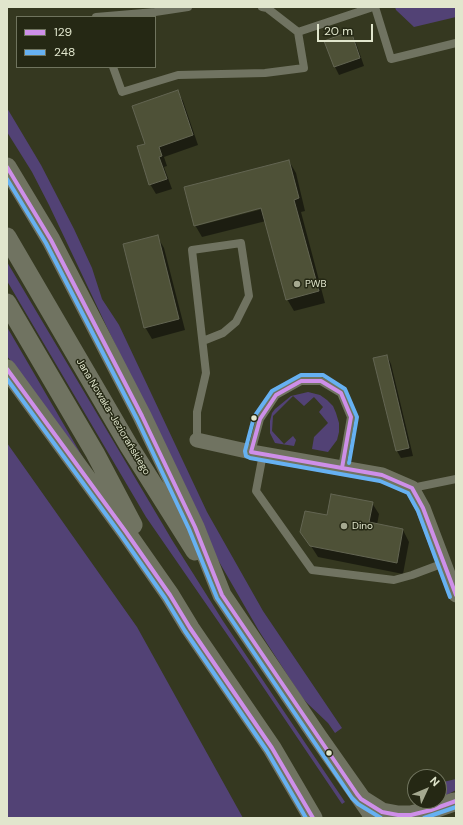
<!DOCTYPE html>
<meta charset="utf-8">
<style>
body{margin:0}
#map{position:relative;width:463px;height:825px;overflow:hidden;background:#353820;font-family:"DM Sans",sans-serif}
canvas{display:block}
.frame{position:absolute;inset:0;border:8px solid #e1e6cd;pointer-events:none}
.legend{position:absolute;left:16px;top:16px;width:140px;height:52px;box-sizing:border-box;background:#252814;border:1px solid #70745e;margin:0;padding:5px 7px;list-style:none;font-size:12px;color:#e1e6cd}
.legend li{display:flex;align-items:center;gap:8px;height:20px}
.legend b{width:20px;border:1px solid #70745e}
.north{position:absolute;left:407px;top:769px;width:40px;height:40px;box-sizing:border-box;background:#252814;border:1px solid #70745e;border-radius:50%;rotate:46deg;font-size:11px;font-weight:700;line-height:16px;text-align:center;color:#e1e6cd}
.north::after{content:'';display:block;margin:auto;width:14px;height:18px;background:#a5a990;clip-path:polygon(50% 0,100% 100%,50% 72%,0 100%)}
.scale{position:absolute;left:317px;top:24px;width:56px;height:18px;box-sizing:border-box;border:2px solid #e1e6cd;border-top:0;padding-left:5px;font-size:12px;line-height:14px;white-space:nowrap;color:#e1e6cd;-webkit-text-stroke:3px #252814;paint-order:stroke}
</style>
<div id="map">
<canvas width="463" height="825"></canvas>
<div class="frame"></div>
<ul class="legend">
<li><b style="height:5px;background:#ce8fe9"></b>129</li>
<li><b style="height:5px;background:#66b1f2"></b>248</li>
</ul>
<div class="north">N</div>
<div class="scale">20 m</div>
</div>
<script>
const context = document.querySelector('canvas').getContext('2d');
context.lineJoin = 'round';
function fill(path, color) { context.fillStyle = color; context.fill(path, 'evenodd'); }
const poly = rows => new Path2D(rows.map(r => 'M' + r).join(''));
function stroke(path, color, width, dash) { context.strokeStyle = color; context.lineWidth = width; context.lineCap = dash ? 'butt' : 'round'; context.setLineDash(dash || []); context.stroke(path); }
function drawText(font, color, halo, rows, align = 'center') {
  context.font = font + ' "DM Sans",sans-serif'; context.lineWidth = 3; context.setLineDash([]); context.textBaseline = 'middle'; context.strokeStyle = halo; context.fillStyle = color; for (const [text, x, y, turn = 0] of rows) {
    context.save(); context.translate(x, y); context.rotate((+turn || 0) * Math.PI / 180); context.textAlign = isNaN(turn) ? turn : align; if (halo) context.strokeText(text, 0, 0); context.fillText(text, 0, 0); context.restore();
  }
}
fill(poly([
 [395,7,456,7,456,17,414,27,396,10],
 [7,108,41,165,74,229,92,268,102,299,119,325,207,512,263,611,342,728,335,733,328,723,307,703,301,696,259,631,214,553,49,205,32,172,7,132],
 [7,262,172,540,223,621,345,802,342,804,251,669,146,517,7,281],
 [7,327,85,461,7,356],
 [308,392,320,395,327,400,333,406,336,413,339,423,339,432,337,440,328,452,312,449,314,437,328,423,319,412,323,407,314,397,304,406,293,396,273,416,272,431,284,444,293,436,296,440,294,446,275,443,270,433,270,421,272,413,275,409,291,396],
 [7,443,137,627,243,818,7,818],
 [456,779,456,790,439,799,439,783]
]), '#524275');
fill(poly([
 [350,32,355,40,364,66,339,75,335,67,325,41],
 [177,91,183,101,198,145,164,157,167,166,164,167,172,189,156,194,150,184,146,145],
 [289,161,296,173,305,211,301,212,325,303,294,311,287,299,266,221,202,237,195,225,185,188],
 [266,206,266,208,197,226,197,224],
 [157,236,164,248,185,330,152,339,145,327],
 [387,356,391,364,413,456,401,458,397,451],
 [372,503,379,514,377,525,403,530,409,542,403,574,318,557,302,532,328,516]
]), '#0007');
const building = poly([
 [351,31,360,58,334,67,324,41,351,31],
 [178,90,193,135,159,147,162,156,159,157,167,179,149,185,137,146,145,144,132,106,178,90],
 [289,160,299,198,294,200,319,291,286,300,261,208,194,226,184,187,289,160],
 [158,235,179,319,144,328,123,244,158,235],
 [387,355,409,448,396,451,373,358,387,355],
 [331,494,373,502,369,522,403,529,397,563,310,546,300,532,305,511,327,515,331,494]
]);
fill(building, '#4e5137');
stroke(building, '#636552', 1);
stroke(poly([
 [262,7,267,8,298,32,373,7],
 [375,7,391,59,456,43],
 [96,17,155,12,188,7],
 [113,67,122,92,178,75,265,73,304,68,298,32],
 [197,440,197,412,206,373,192,250,241,243,249,296,236,322,223,333,203,341],
 [251,452,260,419,276,395,301,381,321,381,341,393,351,417,342,468],
 [263,454,256,491,312,570,394,580,412,575,444,563],
 [412,488,456,479]
]), '#707361', 8);
stroke(poly([
 [197,440,251,452,382,475,412,488,423,508,456,595]
]), '#707361', 15);
stroke(poly([
 [7,167,51,240,142,416,195,527,222,595,318,737,370,811,373,818],
 [7,237,129,446,195,551],
 [7,303,95,453,133,525],
 [7,369,126,532,170,595,190,628,272,748,313,818],
 [363,800,382,812,398,815,411,815,431,810,454,802]
]), '#707361', 19);
stroke(poly([
 [7,167,51,240,142,416,195,527,222,595,357,794,361,799,382,812,398,815,411,815,431,810,456,801],
 [7,369,126,532,170,595,190,628,272,748,313,818],
 [301,381,321,381,341,393,351,417,342,468,251,452,260,419,276,395,301,381],
 [342,468,382,475,412,488,423,508,456,595]
]), '#ce8fe9', 4);
stroke(poly([
 [7,179,46,243,137,419,189,529,217,598,352,798,358,804,381,818],
 [7,379,121,535,165,598,185,631,267,751,306,818],
 [349,463,357,417,345,389,323,375,301,375,272,391,254,417,245,451,246,456,250,458,380,481,408,493,418,511,450,597],
 [424,818,456,807]
]), '#66b1f2', 4);
for (const [x, y, r, color] of [
 [297,284,4,"#a5a990"],
 [254,418,3.5,"#e1e6cd"],
 [344,526,4,"#a5a990"],
 [329,753,3.5,"#e1e6cd"]
]) { const dot = new Path2D(); dot.arc(x, y, r, 0, 2 * Math.PI); context.fillStyle = color; context.fill(dot); stroke(dot, '#252814', 1.5); }
drawText('10px', '#e1e6cd', '#252814', [
 ["PWB",305,284],
 ["Dino",352,526]
], 'left');
drawText('10px', '#e1e6cd', '#252814', [
 ["Jana Nowaka-Jeziorańskiego",113,417,59]
]);
</script>
